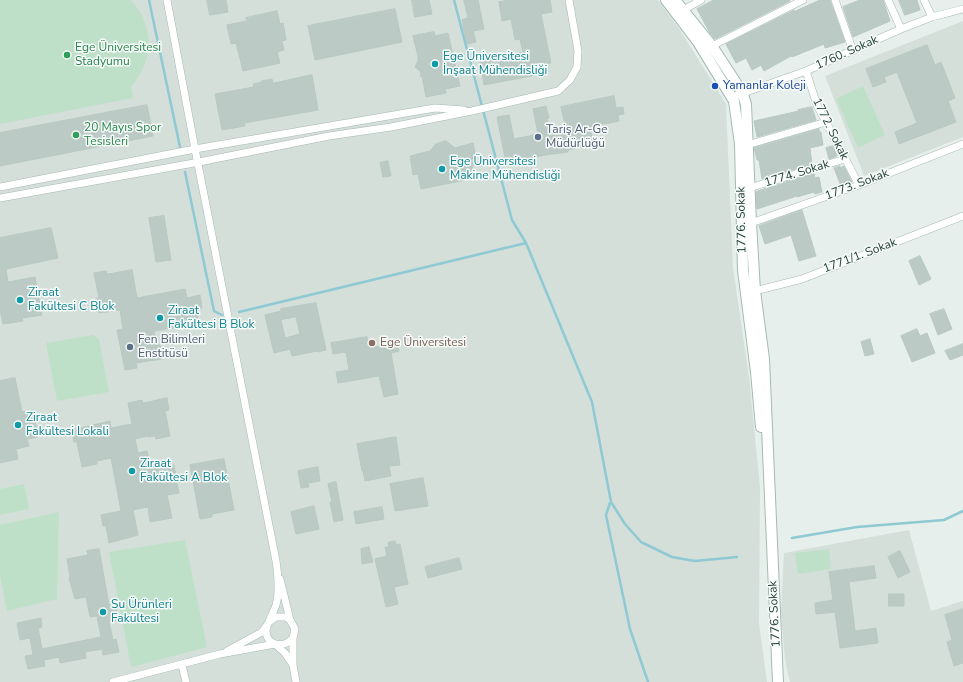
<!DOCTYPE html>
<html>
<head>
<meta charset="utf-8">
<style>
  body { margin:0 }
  canvas { display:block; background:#e6efeb }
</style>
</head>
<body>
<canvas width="963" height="682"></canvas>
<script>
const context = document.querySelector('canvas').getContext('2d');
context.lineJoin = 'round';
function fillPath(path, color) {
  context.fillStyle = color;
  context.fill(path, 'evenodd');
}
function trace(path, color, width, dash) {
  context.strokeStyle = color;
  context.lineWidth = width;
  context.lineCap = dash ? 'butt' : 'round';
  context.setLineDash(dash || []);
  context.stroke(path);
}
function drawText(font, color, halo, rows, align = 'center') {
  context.font = font + ' "Nunito Sans",sans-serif';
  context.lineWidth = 3;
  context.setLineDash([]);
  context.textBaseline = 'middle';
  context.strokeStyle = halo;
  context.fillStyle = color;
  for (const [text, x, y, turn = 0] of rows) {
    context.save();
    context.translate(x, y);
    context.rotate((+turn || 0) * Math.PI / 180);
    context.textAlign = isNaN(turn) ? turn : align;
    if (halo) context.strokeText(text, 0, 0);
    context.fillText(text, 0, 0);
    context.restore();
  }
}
fillPath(new Path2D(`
  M0 0H658L680 30 726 104 733 268 749 377 760 487 759 623 767 682H0Z
  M963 21V137L864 176 825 76Z
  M909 530 931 611 963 601V682H790L785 660 781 613 784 553Z`), '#d4dfda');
fillPath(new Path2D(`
  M0 0H131C155 27 154 60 131 87L133 98 0 124Z
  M863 86 885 135 858 148 836 99Z
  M93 335 99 339 109 392 57 401 46 343Z
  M24 484 29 509 0 515V489Z
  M59 512 57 599 7 611 0 575V525Z
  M185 540 207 647 131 667 109 552Z
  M829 549 831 569 798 574 795 553Z`), '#bfe0c8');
trace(new Path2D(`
  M149 0 180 147
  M454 0 512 220 526 243 592 402 611 502 625 524 641 542 672 557 695 561 737 557
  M185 172 214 311 222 315
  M239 312 526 243
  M610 503 606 515 630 629 648 682
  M792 538 857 527 944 520 963 511`), '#8ec9d4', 2.5);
const building = new Path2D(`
  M207 0H226L228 12 210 15Z
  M412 0H429L432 14 415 17Z
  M464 0H478L484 29 473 31 476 42 467 44 462 20 468 18Z
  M511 0H550L552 12 541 14 551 63 546 64 541 69 542 74 484 85 479 57 494 54 495 58 523 52 520 39 515 40 511 19 502 21 499 2Z
  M714 0H789L790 1 715 39 710 33 697 9Z
  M820 0H830L845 42 825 48 824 44 792 57 791 56 764 71 761 65 752 70 746 58 736 63 726 44 794 10 795 11Z
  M860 0H883L890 21 853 37 843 7Z
  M899 0H917L920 10 905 15Z
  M395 9 402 42 315 60 308 26Z
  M277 11 280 24 283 23 286 40 282 41 284 50 277 52 280 63 243 71 236 43 231 44 227 25 247 21 246 18Z
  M434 32 435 36 448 33 460 86 445 89 446 93 426 97 422 76 421 77 420 71 415 67 418 61V56L413 36Z
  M927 45 935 65 941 62 955 98 948 101 956 122 899 144 895 132 917 123 897 72 884 77 886 82 873 87 866 69Z
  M312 75 318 110 244 123 245 126 222 130 215 94 254 87 253 84 262 82 261 81 272 79 273 83Z
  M614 96 616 108 623 107 624 114 618 115 619 121 590 127 593 144 568 150V152L545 155 506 163 497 117 509 115 514 139 538 134 533 109 546 106 549 118 547 119 550 136 567 133 561 107Z
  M147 105 153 136 0 166V133Z
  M812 107 816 120 757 137 754 121 799 111 798 110Z
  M819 129V132H821L823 145 810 148 812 164 762 179 759 160H757L754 148Z
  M446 141 455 148 473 143 477 163 472 165 475 178 421 189 418 174 413 175 410 156 430 151 436 144Z
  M833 146 837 156 829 159 826 148Z
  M388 161 391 176 383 177 380 163Z
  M840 166V168L844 166 852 182 841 186 834 168Z
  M814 173 815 178 819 177 822 192 815 194 814 192 797 197V196L757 209 756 192Z
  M802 210 816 256 799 261 791 235 765 244 759 226Z
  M164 216 171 260 156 262 149 218Z
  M51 228 58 258 6 269 8 282 35 277 42 315 22 318 23 321 3 324 0 309V238Z
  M920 256 931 279 919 285 909 261Z
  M132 270 137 298 185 289 187 298 200 295 202 308 196 309 199 324 154 331 157 345H160L162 359 136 363 137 368 125 370 117 330 123 329 120 310 99 313 97 298H99L94 273 106 271 107 274Z
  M316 303 326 350 318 352 317 351 292 356 290 349 274 353 265 315 281 311V309ZM296 317 300 334 285 338 281 320Z
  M944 309 952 329 938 335 930 314Z
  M917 329 920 336 927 333 935 353 912 362 901 336Z
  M367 337 369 348 397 343 399 351 391 353 398 394 384 397 379 376 338 383 336 372 349 370 346 352 333 354 331 343Z
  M870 339 874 354 865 356 861 342Z
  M963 344V355L950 360 945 351Z
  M15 378 22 412 33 410 38 437 27 439 29 446 16 449 18 459 0 463V381Z
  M167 398 169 410 165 411 170 436 156 439 155 436 148 437V436L135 439 138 453 147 451 151 470 174 465 179 493 167 495 172 518 150 522 148 507 133 510 138 535 109 543 106 526H103L101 515 121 511 111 458 97 461V464L82 467 77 442H74L72 430 110 421 111 428 132 424 128 403 142 400 143 403Z
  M396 437 400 465 389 466 391 476 365 481 363 471H362L357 444Z
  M224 459 234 510 212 514V517L200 519 190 465Z
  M318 467 320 481 308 483 309 487 301 488 298 471Z
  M423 478 428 506 395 511 390 484Z
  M336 482 343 520 334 522 330 502H332L328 484Z
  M314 506 319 529 296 534 291 512Z
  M382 507 384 519 356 524 354 512Z
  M395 541 396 545 400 544 408 584 394 587 398 604 386 607 375 559 387 556 385 547H389L388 543Z
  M369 547 373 562 362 564 361 549Z
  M99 549 109 605 115 604 118 620 109 622 113 640 116 639 119 652 103 655 102 649 85 652 86 658 60 663 59 657 44 660 45 666 28 669 25 656 33 655 30 638 20 640 17 623 41 618 42 627 38 628 42 649 101 637 97 616 90 617 86 597 75 599 69 578 70 577 67 559 88 555 87 551Z
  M900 551 910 572 898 578 888 557Z
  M459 558 462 569 428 578 425 567Z
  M874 566 876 578 849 582 855 631 876 628 878 643 840 648 835 612 816 614 815 603 833 600 829 572Z
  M889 594H904V606H889Z
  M963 609V663L954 666 947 642 952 640 945 615Z`);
fillPath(building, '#bbcac4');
trace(building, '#b8c9c2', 1);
const street = new Path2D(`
  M167 0 195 149 276 561C278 575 280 591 276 605 274 611 266 626 266 631 267 647 285 648 293 638
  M835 0 853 51
  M888 0 901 29
  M924 0 932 17
  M680 12 701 0
  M712 46 803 0
  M806 71 817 105 859 185
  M732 97 806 71 901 29 932 17 963 9
  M747 145 826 122
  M0 187 195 149 435 108 464 110
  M749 188 845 159
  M0 198 194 163 329 136 391 127 472 111 558 91 570 80 577 67 578 51 569 0
  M751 223 859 185 963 144
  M755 291 802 279 963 216
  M280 579 290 620
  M227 651 262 632 270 621 276 617H286L290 620 295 629 293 638V665L296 682
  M182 665 186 682
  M113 682 220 654 275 644 285 653 293 665`);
const secondary = new Path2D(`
  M666 0 698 42 734 101 740 144 743 270 756 372 761 427
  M675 0 712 46 742 92 746 104 751 223 755 291 764 359 778 682`);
trace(street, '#a8b8b2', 8);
trace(secondary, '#a4bbb3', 12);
trace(street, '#fff', 7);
trace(secondary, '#fff', 10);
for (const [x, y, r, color] of [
  [67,55,4,"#2e9e5b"],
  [435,64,4,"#0f9aa8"],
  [715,86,4,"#1a4fb4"],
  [76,135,4,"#2e9e5b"],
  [538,137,4,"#5c6f8a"],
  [442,169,4,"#0f9aa8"],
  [20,300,4,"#0f9aa8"],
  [160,318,4,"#0f9aa8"],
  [372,343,4,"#8d6e63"],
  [130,347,4,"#5c6f8a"],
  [18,425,4,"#0f9aa8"],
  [132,471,4,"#0f9aa8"],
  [103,612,4,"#0f9aa8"]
]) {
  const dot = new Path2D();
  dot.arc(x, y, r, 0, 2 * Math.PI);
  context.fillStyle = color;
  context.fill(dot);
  trace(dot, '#f7fbf9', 1.5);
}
drawText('12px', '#27864d', '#f7fbf9', [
  ["Ege Üniversitesi",75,48],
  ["Stadyumu",75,62],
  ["20 Mayıs Spor",84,128],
  ["Tesisleri",84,142]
], 'left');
drawText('12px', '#24423a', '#f7fbf9', [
  ["1760. Sokak",847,53,-24],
  ["1772. Sokak",830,129,64],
  ["1774. Sokak",797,174,-17],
  ["1773. Sokak",857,185,-21],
  ["1776. Sokak",742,220,-91],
  ["1771/1. Sokak",860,256,-21],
  ["1776. Sokak",775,614,-93]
]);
drawText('12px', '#0d838f', '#f7fbf9', [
  ["Ege Üniversitesi",443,57],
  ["İnşaat Mühendisliği",443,71],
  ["Ege Üniversitesi",450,162],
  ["Makine Mühendisliği",450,176],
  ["Ziraat",28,293],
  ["Fakültesi C Blok",28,307],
  ["Ziraat",168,311],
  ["Fakültesi B Blok",168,325],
  ["Ziraat",26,418],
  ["Fakültesi Lokali",26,432],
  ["Ziraat",140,464],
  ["Fakültesi A Blok",140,478],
  ["Su Ürünleri",111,605],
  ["Fakültesi",111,619]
], 'left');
drawText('12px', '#164399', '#f7fbf9', [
  ["Yamanlar Koleji",723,86]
], 'left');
drawText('12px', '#4e5e75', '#f7fbf9', [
  ["Tariş Ar-Ge",546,130],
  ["Müdürlüğü",546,144],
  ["Fen Bilimleri",138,340],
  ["Enstitüsü",138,354]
], 'left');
drawText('12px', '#785e54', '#f7fbf9', [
  ["Ege Üniversitesi",380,343]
], 'left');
</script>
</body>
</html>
